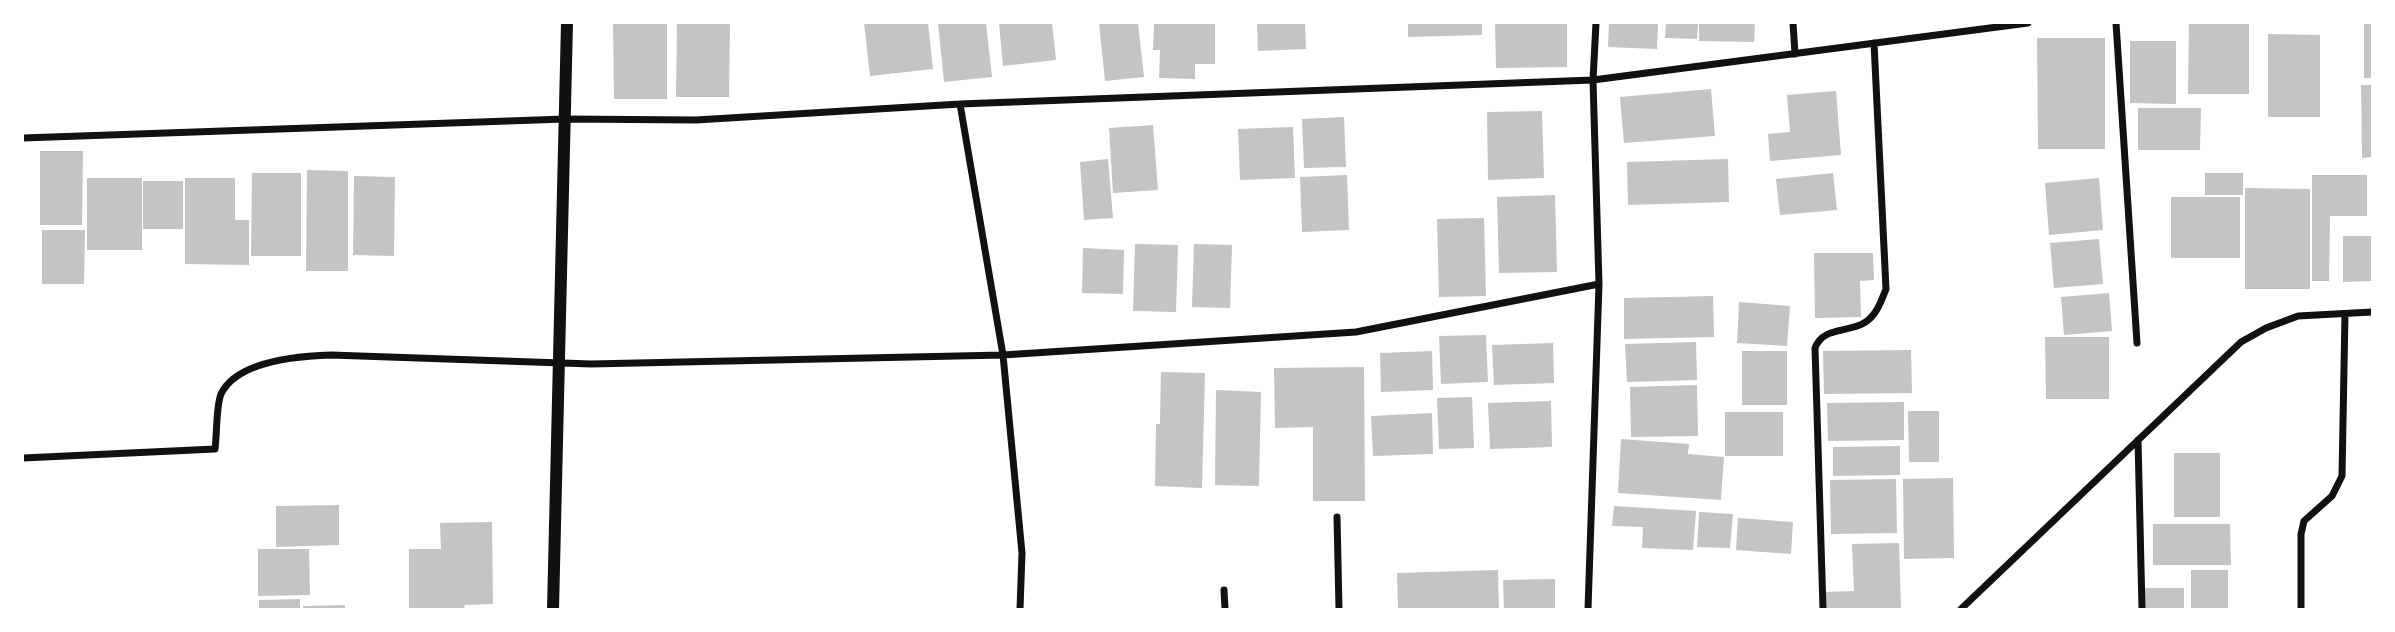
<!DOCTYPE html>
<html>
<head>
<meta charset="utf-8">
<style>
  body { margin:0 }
  #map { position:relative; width:2395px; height:632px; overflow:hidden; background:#fff; font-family:Ubuntu,sans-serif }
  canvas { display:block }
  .frame { position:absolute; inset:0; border:24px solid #fff; pointer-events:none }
</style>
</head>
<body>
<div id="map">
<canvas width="2395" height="632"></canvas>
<div class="frame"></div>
</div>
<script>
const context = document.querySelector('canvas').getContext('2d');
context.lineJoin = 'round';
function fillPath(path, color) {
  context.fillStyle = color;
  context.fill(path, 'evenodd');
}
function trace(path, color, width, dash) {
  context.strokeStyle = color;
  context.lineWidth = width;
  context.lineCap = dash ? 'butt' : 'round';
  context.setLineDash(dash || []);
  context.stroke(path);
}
fillPath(new Path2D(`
  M613 23H667V99H614Z
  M677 23H730L729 97H676Z
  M864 23H928L933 69 870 76Z
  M938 23H986L992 77 944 82Z
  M999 23H1052L1056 60 1003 66Z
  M1099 23H1138L1144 77 1105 81Z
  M1154 23H1215V64H1195V79L1159 78 1160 50H1153Z
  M1257 23H1305L1306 49 1258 51Z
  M1408 23H1482V35L1408 37Z
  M1495 23H1567V67L1496 68Z
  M1609 23H1658L1657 49 1608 47Z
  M1666 23H1698L1697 39 1665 38Z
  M1699 23H1755L1754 42 1699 41Z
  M2189 23H2249V94H2188Z
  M2364 23H2372V78H2364Z
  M2268 34 2320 35V117H2268Z
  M2037 38H2105V149H2038Z
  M2130 41H2176V104L2130 103Z
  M2361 85H2372V157L2362 158Z
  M1711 89 1715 136 1624 143 1620 97Z
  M1836 91 1841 155 1770 161 1768 134 1790 132 1787 95Z
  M2138 108H2201L2200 150H2138Z
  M1542 111 1544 178 1488 180 1487 112Z
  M1344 117 1346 167 1304 168 1302 119Z
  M1153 125 1158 190 1113 193 1109 128Z
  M1293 127 1295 178 1240 180 1238 129Z
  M40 151H83L82 225H40Z
  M1108 159 1113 218 1084 220 1080 162Z
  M1728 159 1729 202 1628 205 1627 162Z
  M307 170 348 171V271H306Z
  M252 173H301V256H251Z
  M1833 173 1837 210 1780 215 1776 179Z
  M2205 173H2243V195H2205Z
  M1347 175 1349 230 1302 232 1300 177Z
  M2312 175H2367V216H2330L2329 281H2312Z
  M354 176 395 177 394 256 353 255Z
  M87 178H142V250H87Z
  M185 178H235V220H249V265L185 264Z
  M2099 178 2103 230 2049 235 2045 183Z
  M143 181H183V229H143Z
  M2245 188 2310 189V289H2245Z
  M1555 195 1557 272 1499 273 1497 197Z
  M2171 197H2240V258H2171Z
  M1484 218 1486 296 1439 297 1437 219Z
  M42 230H85L84 284H42Z
  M2343 236H2372V281L2343 282Z
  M2099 239 2103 284 2054 288 2050 243Z
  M1135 244 1178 245 1176 312 1133 311Z
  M1194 244 1232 245 1230 308 1192 307Z
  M1083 248 1124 250 1123 294 1082 293Z
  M1814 253H1873L1874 280 1860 281 1861 317 1815 318Z
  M2109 293 2112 331 2064 335 2061 297Z
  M1713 296 1714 337 1624 339V298Z
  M1739 302 1790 306 1787 346 1737 343Z
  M1486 335 1488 382 1441 384 1439 336Z
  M2045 337H2109V399H2046Z
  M1696 342 1697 380 1627 382 1625 344Z
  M1553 343 1554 383 1494 385 1492 345Z
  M1911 350 1912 393 1824 394 1823 351Z
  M1432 351 1433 390 1381 392 1380 353Z
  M1742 351H1787V405H1742Z
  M1364 367 1365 501H1313V427L1275 428 1274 368Z
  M1161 372 1205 373 1202 488 1155 486 1156 424H1160Z
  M1697 385 1698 436 1631 437 1630 387Z
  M1216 390 1261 392 1259 486 1215 485Z
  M1472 397 1474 448 1439 449 1437 398Z
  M1551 401 1552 447 1490 449 1488 403Z
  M1904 402V440L1828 441 1827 403Z
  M1908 411H1939V462H1909Z
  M1725 412H1783V456H1725Z
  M1432 413 1433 454 1373 456 1371 416Z
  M1621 439 1689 444 1688 454 1724 457 1721 500 1618 493Z
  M1900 446V475L1833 476V447Z
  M2174 453H2220V517H2174Z
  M1953 478 1954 558 1904 559 1903 479Z
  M1896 479 1897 533 1831 534 1830 480Z
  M339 505V545L276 547V506Z
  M1614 506 1696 511 1693 550 1642 548 1643 527 1612 526Z
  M1699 512 1733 514 1730 548 1697 547Z
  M1738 518 1793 522 1791 554 1736 550Z
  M492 522 493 604 464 605 465 609H409V549H441L440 523Z
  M2153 524H2230L2231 565H2153Z
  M1899 543 1901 609H1826L1825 592 1854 591 1852 544Z
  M258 549H309L310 595 258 596Z
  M1498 570 1499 609H1398L1397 573Z
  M2191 570H2228V609H2191Z
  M1555 579V609H1504L1503 580Z
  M2145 588H2184V609H2145Z
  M300 599V609H259V600Z
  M345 605V609H303V606Z`), '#c4c4c4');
trace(new Path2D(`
  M1793 23 1795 54
  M2116 23 2137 343
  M960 104 1003 355 1022 553 1020 609
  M23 138 565 119 696 120 960 104 1593 80 2028 23
  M2138 440 2142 609
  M23 458 215 449C217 435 216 406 221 394 237 361 299 356 331 355L591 364 1003 355 1356 332 1599 284
  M1337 517 1339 609
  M1224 590 1225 609
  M1588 609 1599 284 1593 80 1596 23
  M1823 609 1815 348C1823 327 1846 333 1864 323 1876 316 1881 302 1886 289L1874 43
  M1961 609 2241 342 2266 328 2298 316 2372 312
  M2301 609V534L2304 521 2332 496 2342 476 2345 314`), '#111', 7);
trace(new Path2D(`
  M553 609 567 23`), '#111', 12);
</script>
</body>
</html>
